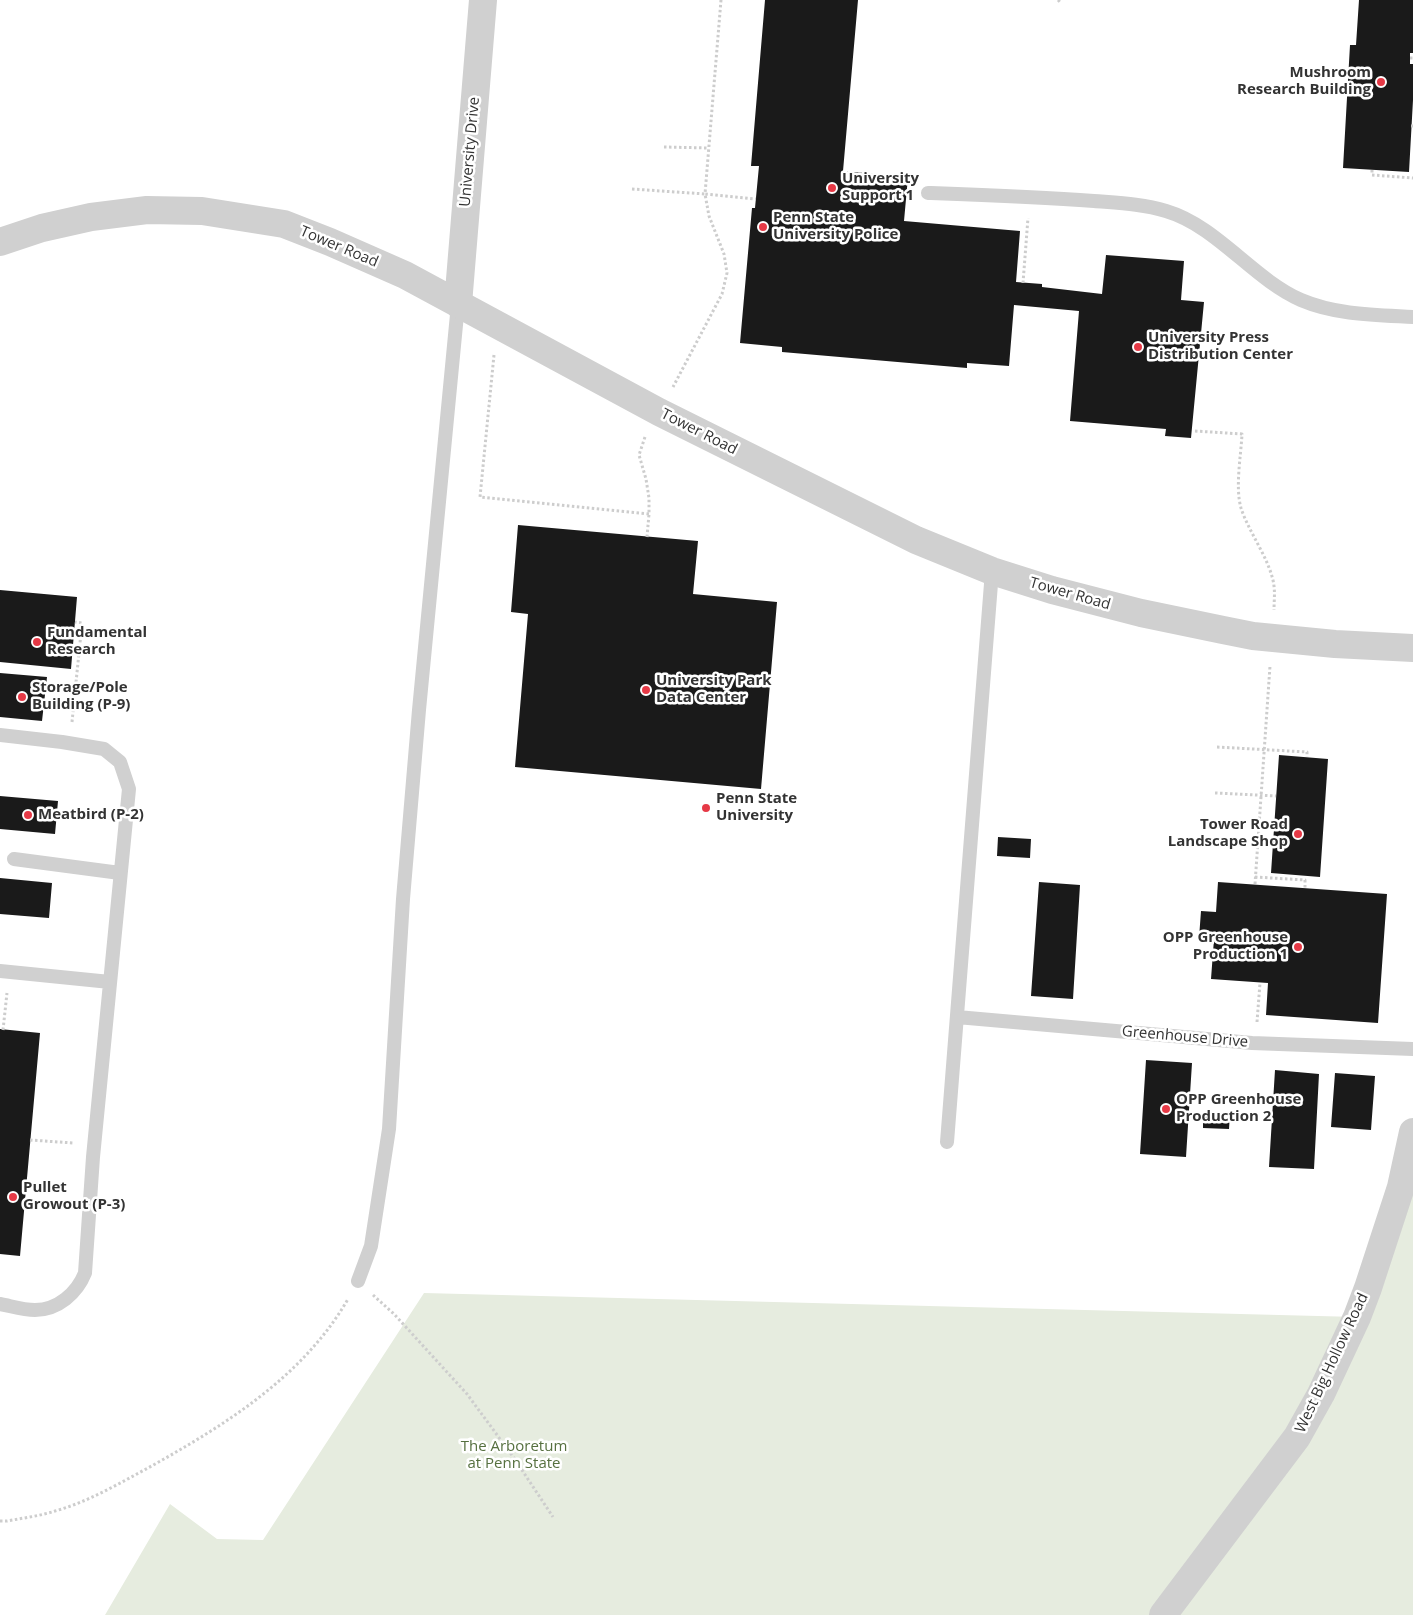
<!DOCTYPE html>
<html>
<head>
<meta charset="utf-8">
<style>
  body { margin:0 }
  canvas { display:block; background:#fff }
</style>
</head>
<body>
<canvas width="1413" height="1615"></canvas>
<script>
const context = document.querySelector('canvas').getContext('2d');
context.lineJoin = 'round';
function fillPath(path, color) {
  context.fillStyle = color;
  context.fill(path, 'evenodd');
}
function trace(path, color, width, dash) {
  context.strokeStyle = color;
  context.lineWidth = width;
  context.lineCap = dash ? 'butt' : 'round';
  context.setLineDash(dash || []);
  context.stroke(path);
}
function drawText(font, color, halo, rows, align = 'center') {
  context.font = font + ' "Open Sans",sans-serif';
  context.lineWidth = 5;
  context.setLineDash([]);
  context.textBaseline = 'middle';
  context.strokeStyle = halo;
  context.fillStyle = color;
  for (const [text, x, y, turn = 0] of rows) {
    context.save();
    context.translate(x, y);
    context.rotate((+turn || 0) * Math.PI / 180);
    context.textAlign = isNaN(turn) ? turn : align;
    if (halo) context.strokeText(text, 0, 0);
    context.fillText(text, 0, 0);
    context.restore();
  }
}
fillPath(new Path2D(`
  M1413 1132V1615H105L170 1504 217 1539 263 1540 424 1293 1357 1317Z`), '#e6ecdf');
fillPath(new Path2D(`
  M765 0H858L843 171 908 177 904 221 1020 231 1016 282 1042 284V287L1102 294 1106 255 1184 261 1181 300 1204 302 1191 438 1165 436 1166 429 1070 421 1079 311 1014 305 1009 366 967 363V368L782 352V347L740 343 752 208H755L759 166H751Z
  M1359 0H1413V53H1410V64H1413V100L1409 172 1343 168 1350 45H1356Z
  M518 525 698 541 693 594 777 602 761 789 515 767 528 614 511 612Z
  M0 590 77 597 71 669 0 662Z
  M0 673 47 677 42 721 0 717Z
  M1279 755 1328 759 1320 877 1271 873Z
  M0 796 58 801 55 834 0 829Z
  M998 837 1031 839 1030 858 997 856Z
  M0 878 52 883 49 918 0 914Z
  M1039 882 1080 885 1073 999 1031 996Z
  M1218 882 1387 894 1378 1023 1266 1015 1268 983 1211 979 1214 939 1199 938 1201 911 1216 912Z
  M0 1029 40 1033 20 1256 0 1254Z
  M1146 1060 1192 1063 1186 1157 1140 1154Z
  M1275 1070 1319 1074 1314 1169 1269 1167Z
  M1335 1073 1375 1076 1371 1130 1331 1127Z
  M1203 1111 1230 1113 1229 1129 1203 1128Z`), '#1a1a1a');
trace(new Path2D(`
  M721 0 705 194 756 199
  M1058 0 1060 2
  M1410 58H1413
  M1411 126H1413
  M664 147 709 148
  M1372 170V175L1413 178
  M632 189 705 194 709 216 724 254 727 273 722 294 673 387
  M1023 283 1028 218
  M494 355 480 497 649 514
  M1195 431 1242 434C1241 456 1235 487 1241 508 1249 533 1271 561 1274 586 1275 594 1274 602 1274 610
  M645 437 639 455 646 479 649 498V514L647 537
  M72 722 82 623 75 622
  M1217 747 1307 752V757
  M1215 793 1276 796
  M1255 877 1305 880V888
  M1255 884 1270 666
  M1257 1022 1260 983
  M3 1030 7 993
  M30 1140 73 1143
  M373 1295 394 1314 467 1394 514 1458 553 1517
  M0 1521H7C23 1518 40 1516 55 1511 88 1502 118 1484 148 1468 225 1425 303 1377 348 1299`), '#cdcdcd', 3, [2.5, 2.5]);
trace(new Path2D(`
  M928 193C983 195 1039 197 1094 201 1118 203 1143 204 1166 211 1217 226 1253 279 1301 300 1336 315 1376 315 1413 317
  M0 735 62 742 104 749 120 762 129 789 93 1157 85 1273C77 1293 58 1310 35 1310 23 1310 11 1306 0 1304
  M14 859 120 873
  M0 971 110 982
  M957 1017 1252 1043 1413 1049
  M947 1142 992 571
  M358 1281 371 1246 389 1129 403 899 419 710 458 304`), '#d0d0d0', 14);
trace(new Path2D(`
  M0 242 42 228 91 217 147 210 202 211 284 224 330 242 405 275 659 412 916 540 992 571 1052 590 1141 613 1223 630 1253 636 1335 644 1413 648
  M458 304 483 0
  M1163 1615 1297 1437 1321 1394 1357 1317 1368 1288 1401 1187 1413 1132`), '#d0d0d0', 28);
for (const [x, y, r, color] of [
  [1381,82,5,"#e63946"],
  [832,188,5,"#e63946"],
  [763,227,5,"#e63946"],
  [1138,347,5,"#e63946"],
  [37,642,5,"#e63946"],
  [646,690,5,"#e63946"],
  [22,697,5,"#e63946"],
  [706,808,5,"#e63946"],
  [28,815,5,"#e63946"],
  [1298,834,5,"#e63946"],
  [1298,947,5,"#e63946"],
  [1166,1109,5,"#e63946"],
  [13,1197,5,"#e63946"]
]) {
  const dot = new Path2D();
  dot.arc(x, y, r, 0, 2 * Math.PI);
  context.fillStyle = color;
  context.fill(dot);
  trace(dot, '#fff', 2);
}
drawText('bold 15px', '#333', '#fff', [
  ["Mushroom",1371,73,"right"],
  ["Research Building",1371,90,"right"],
  ["University",842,179],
  ["Support 1",842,196],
  ["Penn State",773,218],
  ["University Police",773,235],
  ["University Press",1148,338],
  ["Distribution Center",1148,355],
  ["Fundamental",47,633],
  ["Research",47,650],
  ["University Park",656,681],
  ["Data Center",656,698],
  ["Storage/Pole",32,688],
  ["Building (P-9)",32,705],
  ["Penn State",716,799],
  ["University",716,816],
  ["Meatbird (P-2)",38,815],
  ["Tower Road",1288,825,"right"],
  ["Landscape Shop",1288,842,"right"],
  ["OPP Greenhouse",1288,938,"right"],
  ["Production 1",1288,955,"right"],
  ["OPP Greenhouse",1176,1100],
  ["Production 2",1176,1117],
  ["Pullet",23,1188],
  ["Growout (P-3)",23,1205]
], 'left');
drawText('15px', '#333', '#fff', [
  ["University Drive",470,152,-85],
  ["Tower Road",339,247,23],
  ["Tower Road",699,432,27],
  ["Tower Road",1070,594,16],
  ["Greenhouse Drive",1185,1037,5],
  ["West Big Hollow Road",1332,1363,-65]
]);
drawText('15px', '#56703f', '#fff', [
  ["The Arboretum",514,1447],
  ["at Penn State",514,1464]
]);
</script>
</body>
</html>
